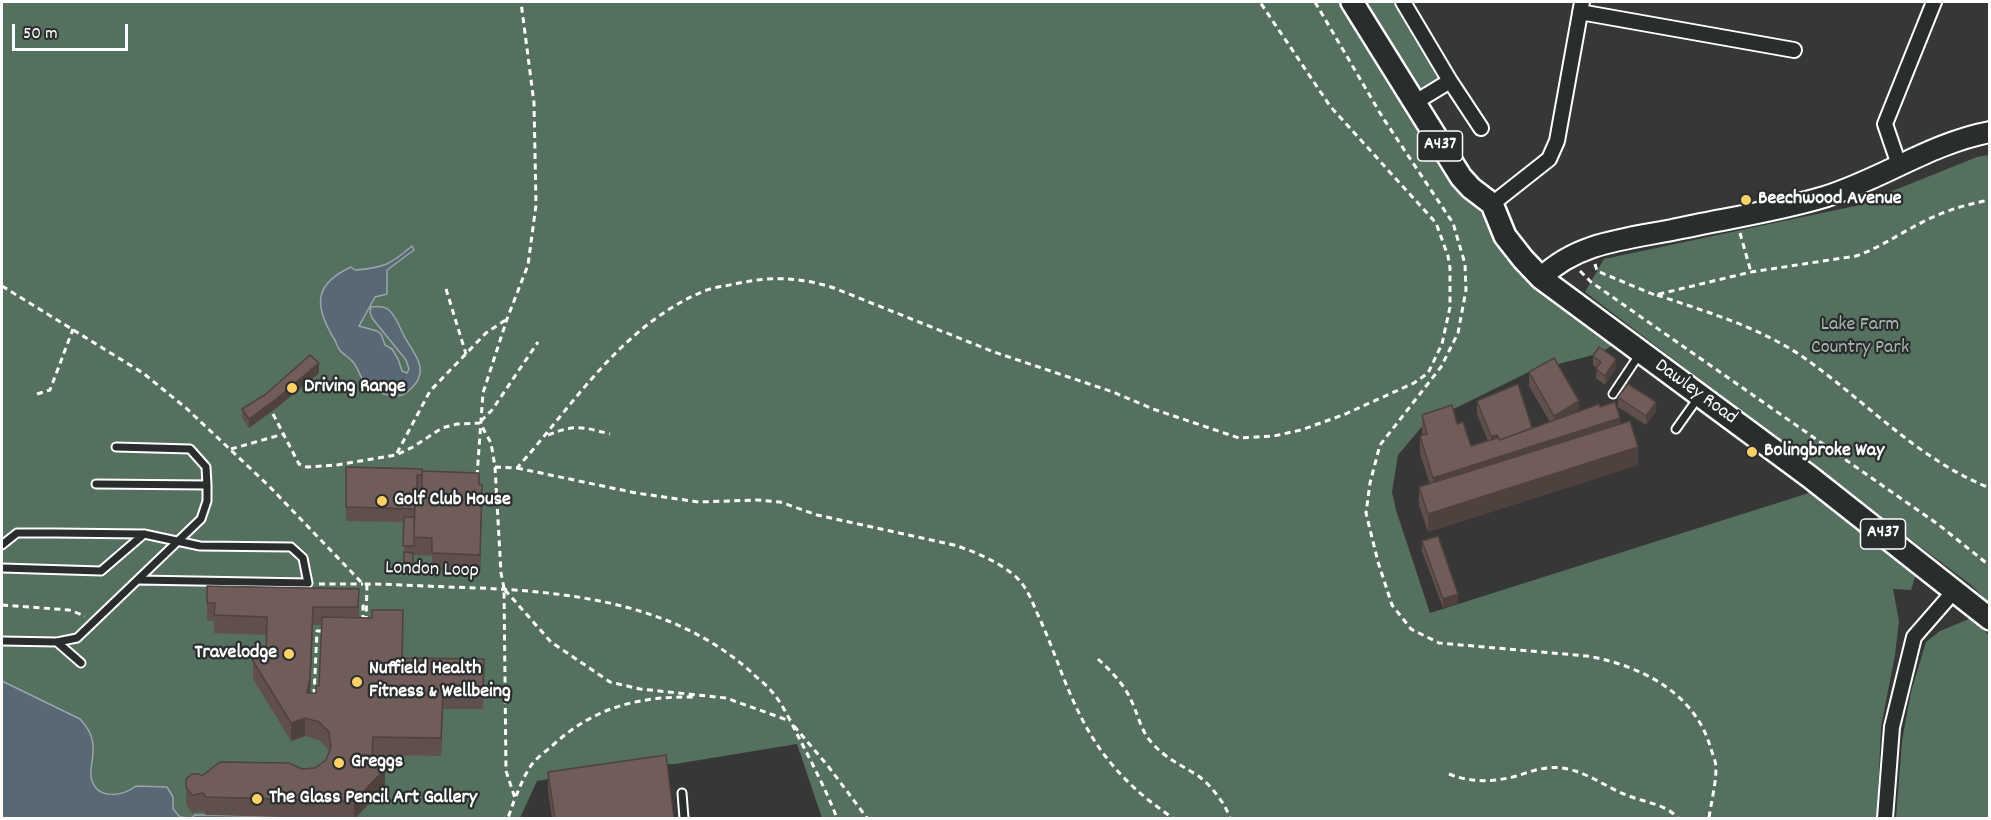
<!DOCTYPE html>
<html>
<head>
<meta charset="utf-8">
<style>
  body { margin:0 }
  #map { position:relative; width:1991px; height:820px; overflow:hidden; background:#383737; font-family:Dekko,sans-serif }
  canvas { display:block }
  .frame { position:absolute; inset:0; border:3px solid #fff; pointer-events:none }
  .scale { position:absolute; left:12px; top:24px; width:116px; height:27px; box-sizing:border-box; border:3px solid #fff; border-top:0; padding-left:8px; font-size:18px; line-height:21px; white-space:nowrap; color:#fff; -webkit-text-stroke:4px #2a2d2e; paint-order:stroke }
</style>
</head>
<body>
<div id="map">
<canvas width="1991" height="820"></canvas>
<div class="frame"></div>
<div class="scale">50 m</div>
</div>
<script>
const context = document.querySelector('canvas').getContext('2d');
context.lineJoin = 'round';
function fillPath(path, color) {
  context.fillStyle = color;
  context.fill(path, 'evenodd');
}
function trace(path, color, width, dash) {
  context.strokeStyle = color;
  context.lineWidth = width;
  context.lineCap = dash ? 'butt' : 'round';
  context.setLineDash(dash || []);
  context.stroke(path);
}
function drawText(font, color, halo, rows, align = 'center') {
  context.font = font + ' Dekko,sans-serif';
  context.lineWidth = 4.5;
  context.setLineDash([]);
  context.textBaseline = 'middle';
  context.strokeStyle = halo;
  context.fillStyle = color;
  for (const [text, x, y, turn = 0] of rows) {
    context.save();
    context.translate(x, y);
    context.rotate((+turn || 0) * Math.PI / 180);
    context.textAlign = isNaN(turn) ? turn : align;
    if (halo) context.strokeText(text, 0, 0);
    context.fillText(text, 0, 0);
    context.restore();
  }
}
fillPath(new Path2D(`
  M2 2H1338L1439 166 1523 259 1621 339 1601 353 1531 371 1425 423 1398 455 1392 492 1396 510 1430 613 1812 492 1917 571 1911 590 1893 589 1899 621 1895 655 1881 727 1877 818H822L797 744 675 764 629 765 537 781 520 818H2Z
  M1353 2H1403L1450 81 1414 103Z
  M1989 155H1990L1989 603 1971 585 1585 292 1604 259 1855 206 1977 157Z
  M1969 619 1989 635V818H1896L1902 741 1911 692 1926 642 1940 631Z`), '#55705f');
const water = new Path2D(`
  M412 246 414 250 387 270V294L375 297 359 326 377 331 381 334 385 345 392 349 398 359 402 371 407 373 409 369 406 360 372 318 370 312 371 307C378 306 384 306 389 310 396 316 399 326 403 334 411 350 428 365 416 383 412 388 407 393 402 395 391 398 375 392 367 385 360 379 359 369 353 362 349 357 342 354 339 349 337 346 336 341 333 337 314 305 314 284 351 267L355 270C384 268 391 264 412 246Z
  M2 681 80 719C93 733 95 743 92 762 91 767 90 775 92 781 99 800 123 796 136 786L167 787 173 797V809L180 817 191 818 195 815H206L328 818H2Z`);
fillPath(water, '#596875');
trace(water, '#9ba4ac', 1.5);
const lane = new Path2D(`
  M1613 394 1639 355
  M1676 429 1698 398
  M116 447 190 449 206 467 207 485
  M2 545 17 533H55L144 534 200 546 291 547 303 558 308 583 139 580
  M2 568 101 571 144 534
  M2 641 57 642 77 638 201 519 207 501V485L96 484
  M57 642 81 663
  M682 793 684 818`);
const street = new Path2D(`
  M1403 2 1450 81 1481 128
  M1580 12 1794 50
  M1414 103 1450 81
  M1899 165 1885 124 1934 2
  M1492 204 1549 159 1557 141 1582 2
  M1885 818 1892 727 1914 637 1955 590`);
const secondary = new Path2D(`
  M1541 278C1576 243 1625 239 1672 230 1722 219 1774 212 1824 197 1880 180 1931 143 1990 132`);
const primary = new Path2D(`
  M1352 2 1461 177 1471 188 1492 204 1505 236 1523 259 1541 278 1810 477 1990 619`);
trace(lane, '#fff', 11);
trace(street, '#fff', 18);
trace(secondary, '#fff', 24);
trace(primary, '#fff', 26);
trace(new Path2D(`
  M1315 2 1383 118 1453 223 1465 264 1466 290 1458 333 1441 367 1380 445 1370 483 1366 513 1378 562 1392 605 1411 629 1439 643 1587 656C1639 665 1694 692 1710 746 1712 753 1716 761 1716 768 1716 784 1711 803 1709 818
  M1740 233 1751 272
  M1595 264 1597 271 1655 295 1751 272 1856 256C1882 247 1903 231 1927 220 1947 210 1968 204 1990 200
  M1580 271 1591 282 1939 525 1990 566
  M2 286 143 373 186 408 269 486 363 584C392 584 421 586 449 587 554 590 668 598 750 671 757 678 767 685 773 693 783 705 791 722 798 736 812 763 826 790 837 818
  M446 289 466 354
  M1657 295C1707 312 1759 327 1803 357 1866 401 1918 460 1990 488
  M37 394 50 390 73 329
  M273 414 299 464 307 467 337 465 396 455 413 447 442 428 457 424 480 423 491 443 495 467 501 573 504 588 506 771 515 798 508 818
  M481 421 492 410 538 342
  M548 435C576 424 582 427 610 434
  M231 449 284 434
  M397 453 430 391 486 333 507 319
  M495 467 517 468C575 403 621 326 704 291 714 287 725 286 735 284 769 276 801 277 834 288L994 352 1113 392 1153 409 1239 438 1274 436 1301 430 1343 415 1414 383 1428 373 1442 344 1450 307V268L1448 256 1436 223 1330 106 1260 2
  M517 468 636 493 699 502 757 500 780 502 817 515 954 545C976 552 997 561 1015 576 1027 587 1032 601 1038 615 1054 649 1064 684 1081 717 1103 761 1133 791 1173 818
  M477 476 483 393 507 319 528 265 536 205 534 103 521 2
  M319 584H363
  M505 590 551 642 610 682 640 689 726 698 790 721
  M2 605 69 610 85 616
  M363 621V606H367
  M366 622 367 584
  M1098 659C1110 670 1123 683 1130 698 1138 713 1140 730 1152 743 1165 758 1181 765 1197 775 1210 784 1225 803 1230 818
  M314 695 317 631H324
  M794 726 828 766 867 818
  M1449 774C1471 783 1494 782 1517 776 1531 771 1546 766 1562 768 1586 771 1607 788 1629 796 1647 803 1665 804 1678 818
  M516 796C520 787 524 776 530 767 535 759 545 752 553 745 596 706 640 696 697 697`), '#fff', 3, [6, 4.5]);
trace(lane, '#2a2d2e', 7);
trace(street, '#2a2d2e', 14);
trace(secondary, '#2a2d2e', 20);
trace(primary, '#2a2d2e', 21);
fillPath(new Path2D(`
  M1593 356 1616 368 1605 385 1596 378 1597 368 1593 365Z
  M1529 372 1579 411 1600 407 1620 424 1638 465 1428 532 1419 505V487L1430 484 1420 454V436L1422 435V415L1457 424 1471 446 1488 441 1477 414V401L1532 428 1550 422 1529 386Z
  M319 373 275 409 249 428 242 418V409Z
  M1618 397 1656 411 1646 425 1618 407Z
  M346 467 422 471 479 484 482 502 480 573 432 571V556L413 555V569H404V522L346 521ZM417 489H422V496H417Z
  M1422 541 1458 603 1443 608 1422 551Z
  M359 589V618L403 658 484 677 483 709H443L441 756 373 755 385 787 355 819 206 815 203 811 192 813 186 805V779L202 776 315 768 326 760 329 753V750L319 740 305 736 291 741 253 679V661L266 656V635L214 633V621H207V603ZM313 625H322L319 686 316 693H310Z
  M548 772 674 819H552L548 790Z`), '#60504d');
fillPath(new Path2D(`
  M1616 359V368L1605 385V376Z
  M319 363V373L275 409 249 428V419Z
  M1579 401V415L1554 429V416Z
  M1656 402V411L1646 425V416Z
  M1620 418V436L1433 496V478Z
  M1497 435V449L1491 450V436Z
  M1638 447V465L1428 532V514Z
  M482 485V502L480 573V555Z
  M1458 594V603L1443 608V599Z
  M313 607V625L310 696 307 693Z
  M443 691V709L441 756V738Z
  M305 718V736L291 741V723Z
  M385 769V787L354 819V801Z`), '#4e413e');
const building = new Path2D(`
  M1599 347 1616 359 1605 376 1596 369 1601 362 1593 356Z
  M310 355 319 363 275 400 249 419 242 409 266 394Z
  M1554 358 1579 401 1554 416 1529 372Z
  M1518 384 1532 428 1500 440 1497 435 1491 436 1477 401Z
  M1628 384 1656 402 1646 416 1618 397Z
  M1615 402 1620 418 1433 478 1420 436 1427 434 1422 415 1452 405 1457 424 1463 422 1471 446 1497 438 1500 440 1599 404 1600 407Z
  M1630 421 1638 447 1428 514 1419 487Z
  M346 467 422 469V475H417V496H415V509L346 507Z
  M422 471 479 473V484L482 485 480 555 432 553V538L414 537 415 496H422Z
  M404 517H414V546H403Z
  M1438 536 1458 594 1443 599 1422 541Z
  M404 552 413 553V564H404Z
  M207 586 359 589 358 607H313L310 678 307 693H316V686H319L322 617 372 618V610H403L402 658 484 659 483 691H443L441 738 373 737 372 755 385 769 354 801 206 797 203 793 192 795 186 787V779L192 774H199L202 776 220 762 289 763 302 769 315 768 326 760 331 747 329 732 319 722 305 718 291 723 253 661V656H266L267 617 214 615 215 603H207Z
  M666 755 674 819H555L548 772Z`);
fillPath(building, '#705d59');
trace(building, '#4e413e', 1.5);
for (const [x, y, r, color] of [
  [1746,200,6,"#ffd166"],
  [292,388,6,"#ffd166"],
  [1752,452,6,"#ffd166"],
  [382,501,6,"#ffd166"],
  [289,654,6,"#ffd166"],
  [357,682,6,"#ffd166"],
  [339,763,6,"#ffd166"],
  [257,799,6,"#ffd166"]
]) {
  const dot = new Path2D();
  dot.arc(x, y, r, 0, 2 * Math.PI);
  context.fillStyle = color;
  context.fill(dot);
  trace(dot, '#2a2d2e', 2);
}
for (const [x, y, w] of [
  [1440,146,45],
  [1883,534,45]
]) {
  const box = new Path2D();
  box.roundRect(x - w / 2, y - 15, w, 30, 4.5);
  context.fillStyle = '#2a2d2e';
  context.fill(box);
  trace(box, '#fff', 1.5);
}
drawText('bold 18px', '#fff', null, [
  ["A437",1440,146],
  ["A437",1883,534]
]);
drawText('bold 20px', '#fff', '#2a2d2e', [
  ["Beechwood Avenue",1758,200],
  ["Driving Range",304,388],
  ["Bolingbroke Way",1764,452],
  ["Golf Club House",394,501],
  ["Travelodge",277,654,"right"],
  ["Nuffield Health",369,670],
  ["Fitness & Wellbeing",369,693],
  ["Greggs",351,763],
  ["The Glass Pencil Art Gallery",269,799]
], 'left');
drawText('20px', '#aab8af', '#2a2d2e', [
  ["Lake Farm",1860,326],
  ["Country Park",1860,349]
]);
drawText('20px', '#fff', '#2a2d2e', [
  ["Dawley Road",1695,393,36],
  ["London Loop",432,571,2]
]);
</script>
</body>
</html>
